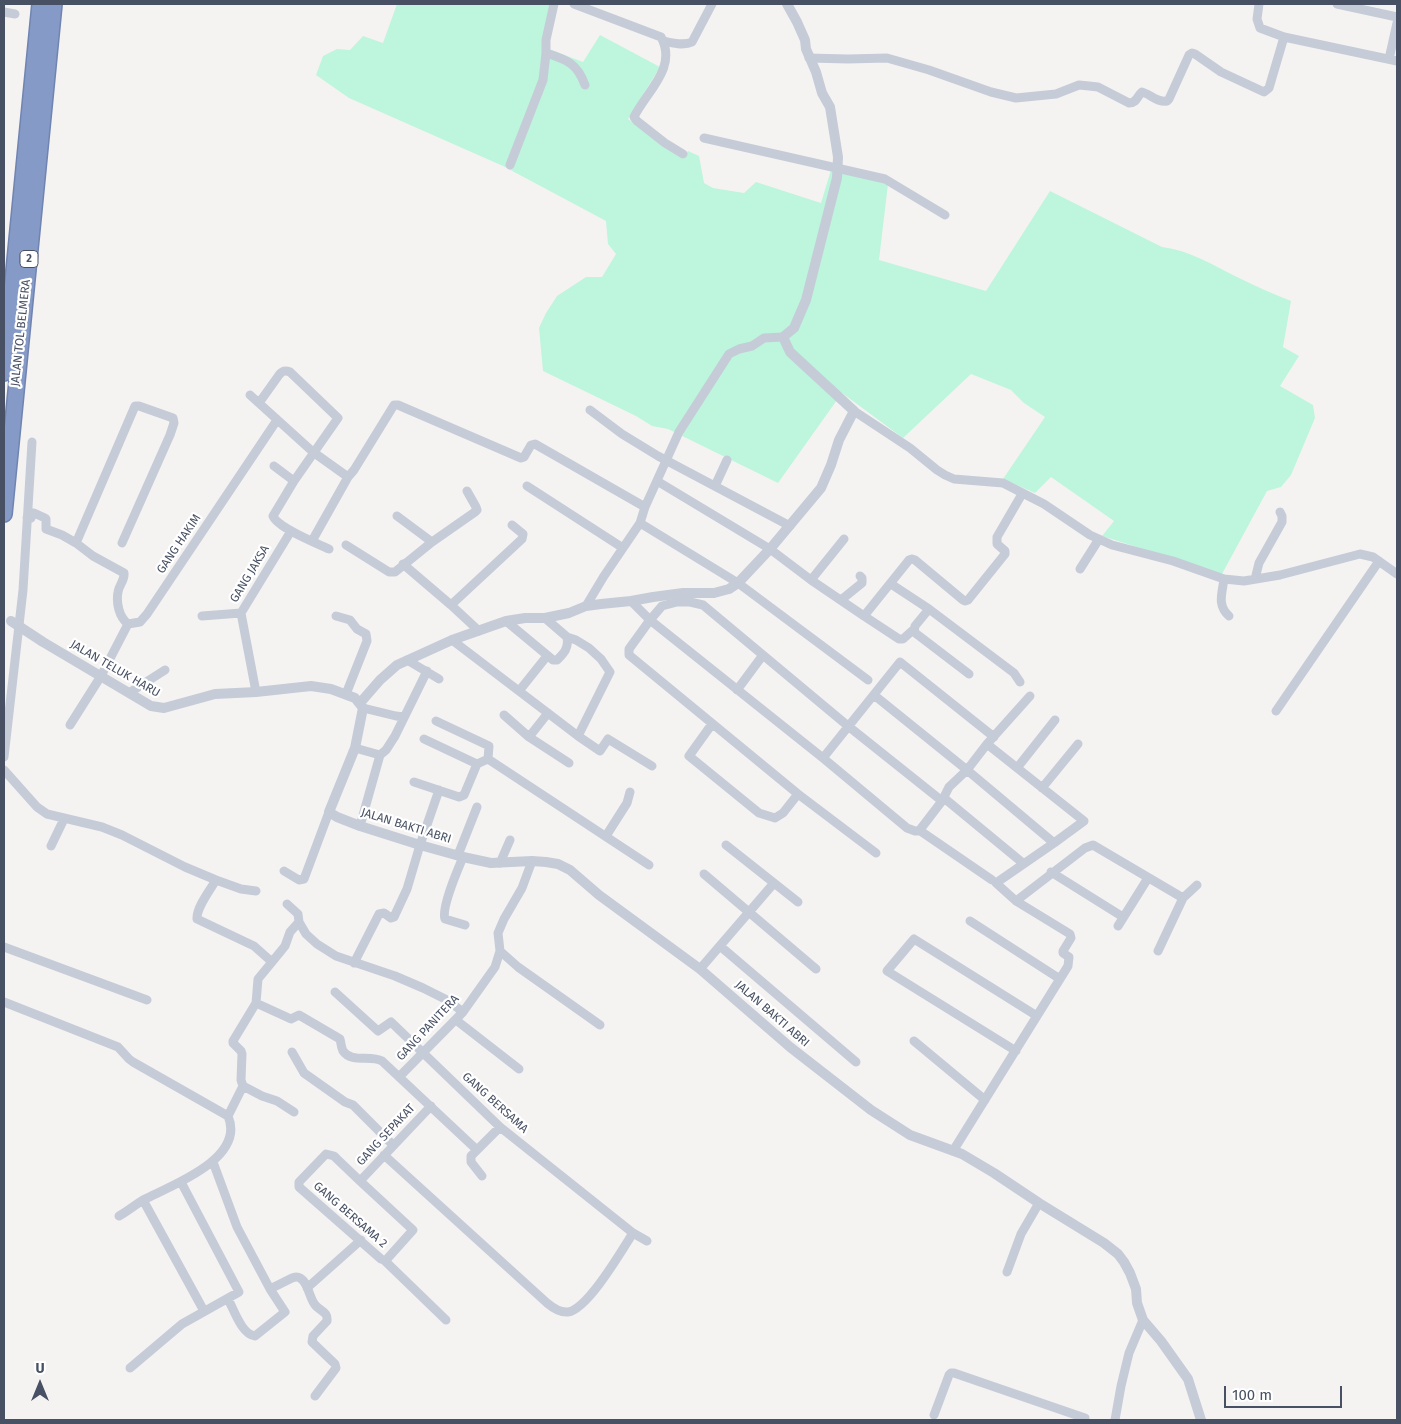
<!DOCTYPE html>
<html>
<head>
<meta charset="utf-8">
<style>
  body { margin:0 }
  #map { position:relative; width:1401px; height:1424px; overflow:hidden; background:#f5f3f2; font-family:"Fira Sans",sans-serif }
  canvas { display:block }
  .frame { position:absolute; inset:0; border:5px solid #485163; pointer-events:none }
  .north { position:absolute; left:15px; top:1359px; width:50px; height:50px; -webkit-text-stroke:4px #fff; paint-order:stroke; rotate:0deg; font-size:14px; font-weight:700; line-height:20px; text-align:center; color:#485163 }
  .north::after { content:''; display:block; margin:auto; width:18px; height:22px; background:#485163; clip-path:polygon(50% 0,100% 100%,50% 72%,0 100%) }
  .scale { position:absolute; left:1224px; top:1386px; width:118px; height:22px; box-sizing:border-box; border:2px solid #485163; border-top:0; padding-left:6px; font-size:15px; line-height:18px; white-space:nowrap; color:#485163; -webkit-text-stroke:4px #fff; paint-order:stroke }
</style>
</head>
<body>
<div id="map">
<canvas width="1401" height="1424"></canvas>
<div class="frame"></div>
<div class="north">U</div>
<div class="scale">100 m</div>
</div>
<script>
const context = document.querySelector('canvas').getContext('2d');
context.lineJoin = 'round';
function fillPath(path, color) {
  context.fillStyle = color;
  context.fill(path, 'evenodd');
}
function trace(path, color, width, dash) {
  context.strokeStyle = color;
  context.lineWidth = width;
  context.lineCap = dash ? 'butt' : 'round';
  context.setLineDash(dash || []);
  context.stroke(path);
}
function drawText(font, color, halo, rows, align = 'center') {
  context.font = font + ' "Fira Sans",sans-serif';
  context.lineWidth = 4.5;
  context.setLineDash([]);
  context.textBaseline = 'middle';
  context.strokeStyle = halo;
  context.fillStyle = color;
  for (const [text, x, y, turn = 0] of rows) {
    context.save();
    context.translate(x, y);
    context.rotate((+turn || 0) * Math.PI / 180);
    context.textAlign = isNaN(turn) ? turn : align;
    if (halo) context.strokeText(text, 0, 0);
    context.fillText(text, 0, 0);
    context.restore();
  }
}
fillPath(new Path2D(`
  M397 4H551L546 48 583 62 600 35 660 67 628 119 684 156 688 151 699 156 704 183 713 188 744 193 756 182 821 203 831 170 888 184 879 260 986 291 1050 191 1162 247C1189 250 1213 265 1237 277 1255 286 1273 294 1291 301L1283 347 1299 356 1280 386 1313 405 1315 418 1291 475 1281 487 1267 491 1222 574 1102 536 1114 521 1051 477 1035 493 1003 479 1045 417 1024 403 1011 390 971 374 903 438 842 393 778 483 668 429 652 426 636 416 543 371 539 328 546 313 557 296 586 277H602L616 254 608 244 606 221 503 166 349 98 316 75 323 56 337 49 350 50 363 36 383 43Z`), '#bef5dd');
const motorway = new Path2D(`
  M4 373 40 4
  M4 514 54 4`);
trace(motorway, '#7084b2', 18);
trace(new Path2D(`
  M574 4 661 37C678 68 646 92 634 117L637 121 665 143 683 154
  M1259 4 1257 19 1260 28 1284 37 1397 61
  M1337 4 1397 17
  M4 12 15 14
  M664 41C672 43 684 46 692 42L712 4
  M546 53C567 60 577 63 585 85
  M809 58 848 59 887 58 929 70 991 92 1016 98 1056 94 1079 85 1089 86 1098 87 1129 103C1137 103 1137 96 1142 92 1150 94 1158 103 1167 101L1169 99 1189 55 1192 53 1195 54 1221 72 1264 92 1269 88 1284 37
  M1389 59 1397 23
  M704 138 885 179 945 215
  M510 165 543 80 546 53V40L554 4
  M250 395 313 452 348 477
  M259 403 279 375C282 371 285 370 290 372L338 418 294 481 273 516C278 528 316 543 329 549
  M590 410 622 434 658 456 790 526
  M854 411 910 448 937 470 945 475 954 479 1003 483 1044 504 1090 535 1112 545 1173 561 1224 579 1244 581 1280 575 1360 554 1373 557 1397 574
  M274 466 294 481
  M657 481 770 549 811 580 864 616 909 560 912 559 915 560 963 600 965 601 968 600 1005 554V551L997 544V537L1022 494
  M527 486 623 548
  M715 486 727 460
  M397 516 432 542
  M27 518H31L33 513H34L45 518 46 519V529L62 535 76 543 93 556 124 573C125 580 119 585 118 592 116 603 119 617 128 624
  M640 523 738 583 868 680
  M312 541 348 477 354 470 394 405H398L521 458 524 457 531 445 535 444 645 507
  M76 543 135 406H139L173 418 174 423 170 435 122 543
  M346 545 389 572H395L432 542 475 512 477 510 476 507 467 491
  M403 564 451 605 479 631
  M1080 569 1099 539
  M1224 579C1222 594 1217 605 1229 616
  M1255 579 1259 563 1282 522V516L1280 512
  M811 580 844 539
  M891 584 929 609 1014 673 1020 682
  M841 600 862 583V578L860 576
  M631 601 650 620 823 758 907 828 915 831H919L942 801 949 787 967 770 987 744 1030 696
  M451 605 522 539 523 534 512 525
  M586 606 604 576 640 523 645 507 679 432 729 354 739 349 752 346 764 338 783 337
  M929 609 915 626 914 632 969 674
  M202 616 241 613
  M336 616 350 620 357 629 366 634 367 641 346 694
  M864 616 899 639H903L913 630
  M545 618 567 637 576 640 589 648 601 659 610 672 578 736 600 751 608 739 652 766
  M506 621 553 660H557C564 653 569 648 567 637
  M452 640 578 736
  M407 660 439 679
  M737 690 763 655
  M519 691 547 656
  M256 692 241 613 291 531
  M129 693 165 670
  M874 695 967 770 1054 843
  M363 708 396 716 404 717
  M1276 711 1379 561
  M504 715 529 737 569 763
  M436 721 487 745 489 746 488 759
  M712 724 689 756 759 813 775 818 783 813 798 794
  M70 725 101 676 128 624 140 622 147 614 277 420
  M529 737 548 713
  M424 739 477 764
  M355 748 380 755
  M4 757 23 590 32 442
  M823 758 900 662 994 737
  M1017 768 1055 720
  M4 770 37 807 47 814 102 827 122 835 185 867 216 880 241 889 256 891
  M414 782 459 797 464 795 477 764 488 759 649 865
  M1042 788 1078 744
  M944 798 1024 864
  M360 826 380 755 386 750 395 736 427 671
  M919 830 992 880
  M606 836 627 803 630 792
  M726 845 798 902
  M51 846 64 819
  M876 853 798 794 629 655V649L650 620 662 606 677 602H690L703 605 848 726 942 801
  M458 855 477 807
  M463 857C458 869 441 908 445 919L465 925
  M500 863 510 840
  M284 871 299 880 304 879 329 812
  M1051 872 1123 917
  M704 874 816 969
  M216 880C210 890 196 908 197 919L254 946 272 962 258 979 256 1003 233 1041V1043L241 1051 242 1054 241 1080 243 1086 262 1096 277 1101 294 1112
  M1016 901 1085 848 1093 845 1183 898
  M287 904 298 914 299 922 306 934 317 944 336 956 395 976 423 988 447 1000 463 1012
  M970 921 1060 979
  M1118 926 1148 878
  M720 946 856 1062
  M4 947 147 1000
  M500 951 518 967 600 1025
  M1158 951 1183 898 1197 885
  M272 962 285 946 290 932 299 922
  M354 963 379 914 384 913 391 918 394 917 407 889 420 845 439 790
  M700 969 774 883
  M335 992 378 1031 391 1022 500 1127 633 1233 647 1241
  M4 1002 118 1047 129 1059 133 1062 228 1116
  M256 1003 291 1019 299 1015 340 1039C341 1043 341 1047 343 1051 351 1063 371 1055 382 1061L477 1150
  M456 1020 519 1069
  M914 1041 985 1100
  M1016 1051 887 971 914 939 1037 1016
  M292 1052 304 1073 345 1102 353 1105 393 1145
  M399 1077 463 1012 495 967 500 951 498 933 504 919 522 888 532 861
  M953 1151 1068 966 1069 957 1063 953V951L1071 938 1070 934 1016 901 996 883 1054 843 1084 821 987 744
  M326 1154 334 1156 337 1159 360 1181 413 1230 387 1259 384 1260 381 1259 299 1187V1182Z
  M384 1155 547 1303C553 1308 560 1313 568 1312 588 1309 622 1250 633 1233
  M213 1162 237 1227 270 1289 285 1312 255 1336C242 1335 234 1310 228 1299
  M482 1176 471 1162V1156L500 1127
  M360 1181 431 1106
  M143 1200 204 1311
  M119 1216C128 1211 136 1204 145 1199 173 1185 246 1158 228 1116L243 1086
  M384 1260 446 1320
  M1007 1272 1021 1234 1039 1203
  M307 1288 361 1240
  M270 1289 292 1278C295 1277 297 1276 300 1278 309 1283 309 1299 316 1306 322 1312 328 1312 327 1321L313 1336 312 1342 335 1364 336 1368 315 1396
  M130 1368 182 1324 239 1292 181 1182
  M934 1415 949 1375 951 1373H954L1082 1417 1085 1418V1420
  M1115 1420 1121 1386 1129 1353 1143 1320`), '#c5ccd8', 9);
trace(new Path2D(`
  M11 621 43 642 151 706 164 708 215 694 256 692 311 686 331 689 355 698 363 708 355 748 329 812 337 817 360 826 420 845 463 857 491 863 532 861 546 862 558 864 570 870 599 895 700 969 790 1047 871 1110 910 1135 962 1154 994 1173 1039 1203 1104 1243 1118 1254 1124 1262 1130 1273 1136 1289 1137 1303 1143 1320 1161 1341 1188 1379 1201 1420
  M360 703 380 680 397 665 452 640 506 621 525 618H545L569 613 586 606 601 604 631 601 653 597 683 593H714L729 589 738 583 770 549 821 488 831 465 839 440 854 411 790 352 783 337 794 328 806 300 837 178 838 157 830 107 822 93 816 72 806 49 805 40 797 22 787 4`), '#c5ccd8', 10);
trace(motorway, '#859ac6', 15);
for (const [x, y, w] of [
  [29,259,18]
]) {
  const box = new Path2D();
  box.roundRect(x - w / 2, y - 8.5, w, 17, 4);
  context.fillStyle = '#fff';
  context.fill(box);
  trace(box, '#485163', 1);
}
drawText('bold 11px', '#485163', null, [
  ["2",29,259]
]);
drawText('12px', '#485163', '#fff', [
  ["JALAN TOL BELMERA",21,333,-84],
  ["GANG HAKIM",179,544,-56],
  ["GANG JAKSA",250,574,-59],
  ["JALAN TELUK HARU",115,669,30],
  ["JALAN BAKTI ABRI",406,826,17],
  ["JALAN BAKTI ABRI",772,1014,41],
  ["GANG PANITERA",428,1028,-47],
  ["GANG BERSAMA",495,1103,42],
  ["GANG SEPAKAT",386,1135,-47],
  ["GANG BERSAMA 2",350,1215,41]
]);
</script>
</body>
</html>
